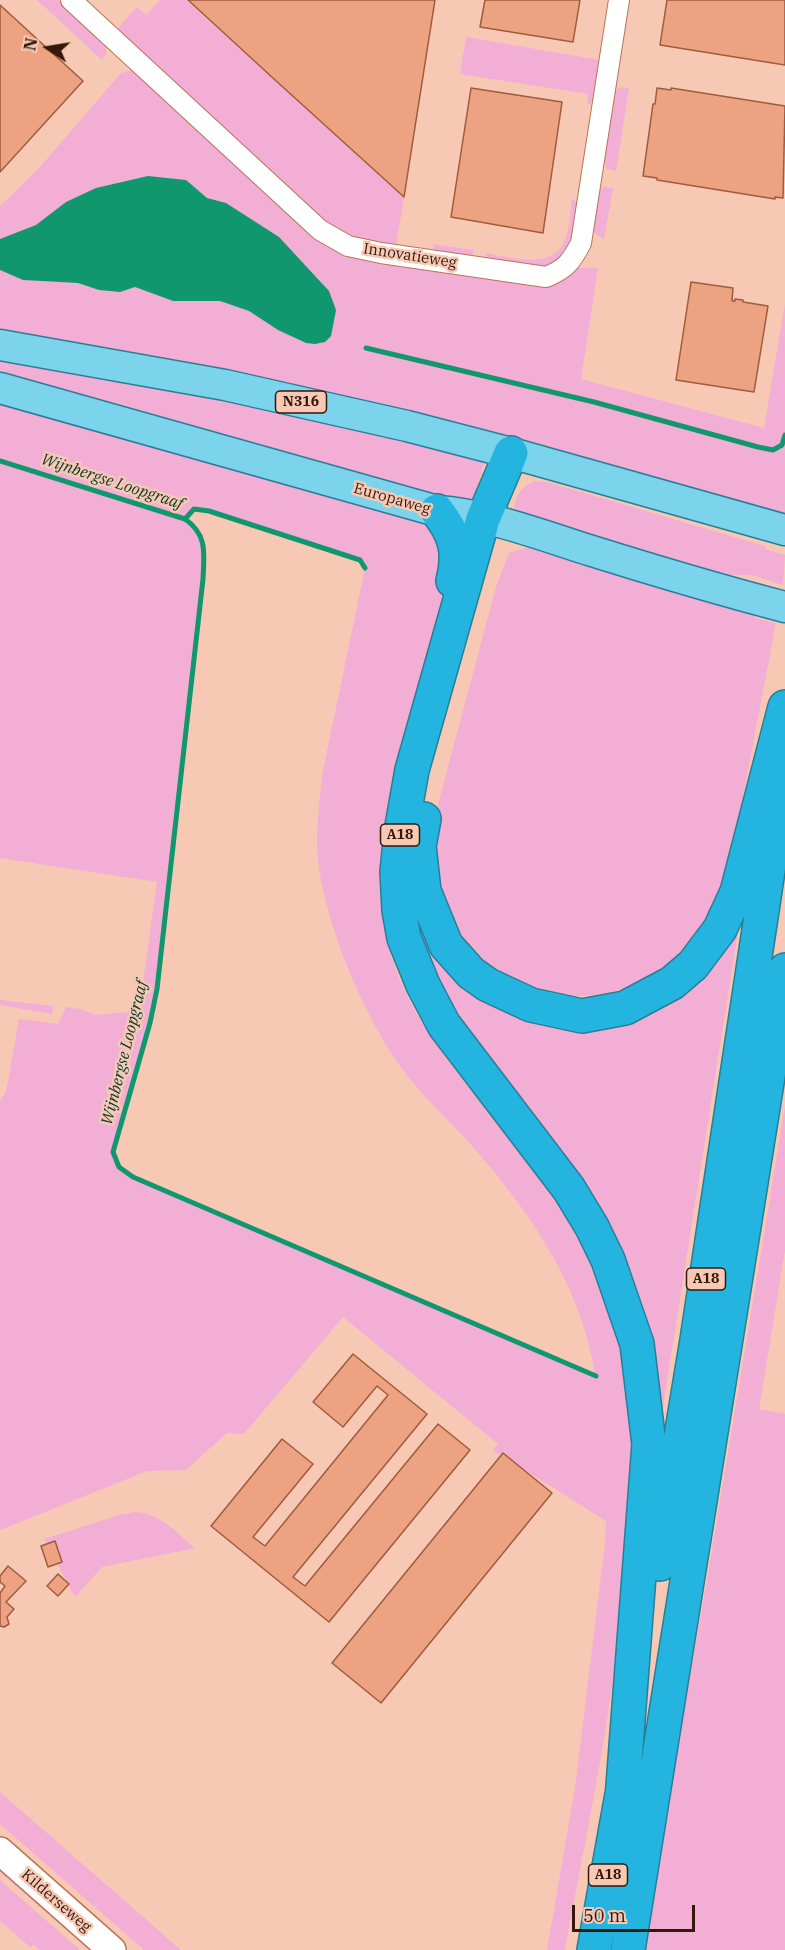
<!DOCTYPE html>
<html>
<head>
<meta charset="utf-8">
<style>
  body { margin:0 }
  #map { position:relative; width:785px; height:1950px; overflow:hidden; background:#f7c9b5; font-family:"IBM Plex Serif",serif }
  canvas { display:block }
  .north { position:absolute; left:18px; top:18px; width:60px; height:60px; -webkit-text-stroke:4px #f7c9b5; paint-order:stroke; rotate:282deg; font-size:16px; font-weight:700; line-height:24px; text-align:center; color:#34180c }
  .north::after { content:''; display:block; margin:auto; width:21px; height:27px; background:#34180c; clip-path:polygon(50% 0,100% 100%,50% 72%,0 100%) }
  .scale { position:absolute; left:572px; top:1905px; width:123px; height:27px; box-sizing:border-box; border:3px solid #34180c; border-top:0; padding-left:8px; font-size:18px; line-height:21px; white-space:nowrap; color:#34180c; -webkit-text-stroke:4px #f7c9b5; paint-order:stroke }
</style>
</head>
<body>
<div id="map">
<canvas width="785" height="1950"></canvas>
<div class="north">N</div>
<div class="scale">50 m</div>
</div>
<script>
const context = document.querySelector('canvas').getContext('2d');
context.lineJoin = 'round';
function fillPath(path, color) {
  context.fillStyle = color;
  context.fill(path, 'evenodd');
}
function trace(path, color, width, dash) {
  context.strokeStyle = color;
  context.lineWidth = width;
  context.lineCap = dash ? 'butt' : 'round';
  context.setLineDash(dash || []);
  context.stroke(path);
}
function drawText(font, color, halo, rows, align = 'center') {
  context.font = font + ' "IBM Plex Serif",serif';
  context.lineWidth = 5;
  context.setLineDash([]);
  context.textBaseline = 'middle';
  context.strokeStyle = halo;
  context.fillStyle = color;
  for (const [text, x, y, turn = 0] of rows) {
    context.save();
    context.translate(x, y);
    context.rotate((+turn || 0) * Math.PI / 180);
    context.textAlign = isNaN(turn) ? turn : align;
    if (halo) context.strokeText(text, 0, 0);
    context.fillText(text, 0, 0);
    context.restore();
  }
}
fillPath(new Path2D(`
  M37 0H58L106 45V54L102 60Z
  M160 0H186L404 198 396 246 358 240 337 232 117 34V29L137 7 146 15Z
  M466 37 600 60 596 97 590 104H587L588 94 460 74Z
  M128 71H133L138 74 326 246 340 253 532 285 575 268H598L581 379 764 428 785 304V513L756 505 736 506 0 335V270L23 280 78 283 99 290 120 292 135 287 173 301H220L249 311 278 330 310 295 0 260V206L39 168 121 73Z
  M622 87 629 88 616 171 607 169 603 161 615 91Z
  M604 187 613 188 604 239 592 231 598 192Z
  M572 199 579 204C577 216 577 229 573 241 561 278 516 265 487 260L485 253C510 257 552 271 565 240 570 228 570 212 572 199Z
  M433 244 473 250V254L469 258 434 252Z
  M0 354 299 411 484 462 471 511 0 380Z
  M0 400 413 514 438 530C441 547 447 566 447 582 446 598 435 631 430 648 407 742 364 839 386 936 410 1045 504 1115 561 1206 601 1270 633 1365 633 1442 633 1474 628 1507 626 1540 623 1570 622 1600 619 1630 608 1737 584 1844 565 1950H547L575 1788 605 1543 606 1521 493 1450 498 1444 343 1317 244 1434 227 1433 186 1470 147 1471 0 1530V1101L6 1092 19 1019 58 1024 66 1007 80 1009 96 1015 128 1012 141 997 157 882 0 858ZM195 509 209 511 360 560 365 568 322 775C320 798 317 821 317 843 318 910 363 1016 403 1070 427 1102 459 1129 485 1161 537 1222 583 1294 595 1375L266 1236 133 1177C116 1165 112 1161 116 1139L152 1016 157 989 203 579C204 554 207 535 185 519Z
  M534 481 547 482 765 546V549L785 555 783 585 752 575H732L703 570 515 515C513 497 519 489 534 481Z
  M532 546 730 606 755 615V618L776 623 732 854C721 887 711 920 687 947 629 1015 513 1012 461 939 457 933 451 927 448 920 443 910 432 871 430 859 429 847 433 831 434 819L496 587 509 553Z
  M744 893 654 1464 632 1309 467 1046 407 910 418 917 471 983 626 1013Z
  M0 1000 53 1006 52 1014 0 1005Z
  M785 1106V1250L759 1409 785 1414V1950H642L709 1568Z
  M135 1512C160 1513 177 1533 195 1548L102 1567 75 1597 44 1539 119 1515Z
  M0 1792 181 1950H144L0 1824Z
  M0 1864 97 1950H89L0 1872Z
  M0 1880 80 1950H39L34 1945 30 1947 0 1921Z`), '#f2aed4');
fillPath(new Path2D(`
  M148 176 186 180 207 198 226 203 279 237 329 291 336 310 331 336 325 342 315 344 306 343 278 330 249 311 220 301H173L135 287 120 292 99 290 78 283 23 280 0 270V239L36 225 66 202 96 188Z`), '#11976d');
trace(new Path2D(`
  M366 348 594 402 758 447 773 450 782 445 785 435
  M0 461 185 519C208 535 204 554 203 579L157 989 150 1023 113 1152 119 1167 133 1177 596 1376
  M185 519 194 509 209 511 360 560 365 568`), '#11976d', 5);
const building = new Path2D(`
  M188 0H435L404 197 274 79Z
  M485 0H580L573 42 480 27Z
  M667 0H785V65L660 45Z
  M0 5 83 81 0 172Z
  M471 88 562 102 543 233 451 217Z
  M657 88 671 90V88L785 106 783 198 775 197V199L657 180V178L643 176 653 104H655Z
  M691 282 733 288 732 301H735V299L743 300V302L768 306 754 392 676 380Z
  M353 1354 427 1414 293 1577 305 1586 438 1424 470 1450 329 1622 211 1526 282 1439 313 1464 253 1537 265 1546 388 1395 377 1386 343 1427 313 1402Z
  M503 1453 552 1493 381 1703 332 1663Z
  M55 1541 62 1562 48 1567 41 1546Z
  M8 1566 26 1581 6 1602 14 1609 7 1617 9 1624 4 1627 0 1626V1593L5 1586 0 1582V1576Z
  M58 1574 69 1584 58 1596 47 1586Z`);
fillPath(building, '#eda382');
trace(building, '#9f5b3d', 1.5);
const street = new Path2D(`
  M71 0 320 230 348 246 381 253 546 277C566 269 571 262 581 243L619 0`);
const secondary = new Path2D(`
  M0 1851 112 1950`);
const primary = new Path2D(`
  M0 345 225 385 407 426 511 453 785 530
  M0 388 437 511C487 514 544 536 592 551 656 571 720 590 785 607`);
const highway = new Path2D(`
  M511 453 483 519 412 770 401 832 397 872 399 910 404 938 423 985 444 1025 569 1189 592 1227 608 1260 637 1344 649 1444 622 1799
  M437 511C456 535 460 552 453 581
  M424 819 419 846 424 891 446 945 471 973 488 985 531 1005 582 1016 625 1008 672 983 693 965 720 929 737 892 785 707
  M660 1564 697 1340 785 758
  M594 1950 625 1778
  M628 1950 785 970`);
trace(street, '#b97455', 22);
trace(secondary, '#b97455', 30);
trace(primary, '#297e96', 33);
trace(highway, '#297e96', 36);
trace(street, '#fff', 20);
trace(secondary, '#fff', 27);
trace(primary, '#7bd3ec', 30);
trace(highway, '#23b5e0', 33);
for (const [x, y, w] of [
  [301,402,51],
  [400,835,39],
  [706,1279,39],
  [608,1875,39]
]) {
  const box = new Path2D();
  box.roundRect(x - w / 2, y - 11, w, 22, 4.5);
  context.fillStyle = '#f7c9b5';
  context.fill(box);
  trace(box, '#34180c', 1.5);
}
drawText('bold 14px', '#34180c', null, [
  ["N316",301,402],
  ["A18",400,835],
  ["A18",706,1279],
  ["A18",608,1875]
]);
drawText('15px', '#34180c', '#f7c9b5', [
  ["Innovatieweg",410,256,9],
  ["Europaweg",392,499,16],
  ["Kilderseweg",56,1901,41]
]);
drawText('italic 16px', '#083b29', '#f7c9b5', [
  ["Wijnbergse Loopgraaf",112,482,18],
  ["Wijnbergse Loopgraaf",125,1053,-76]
]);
</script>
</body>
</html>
